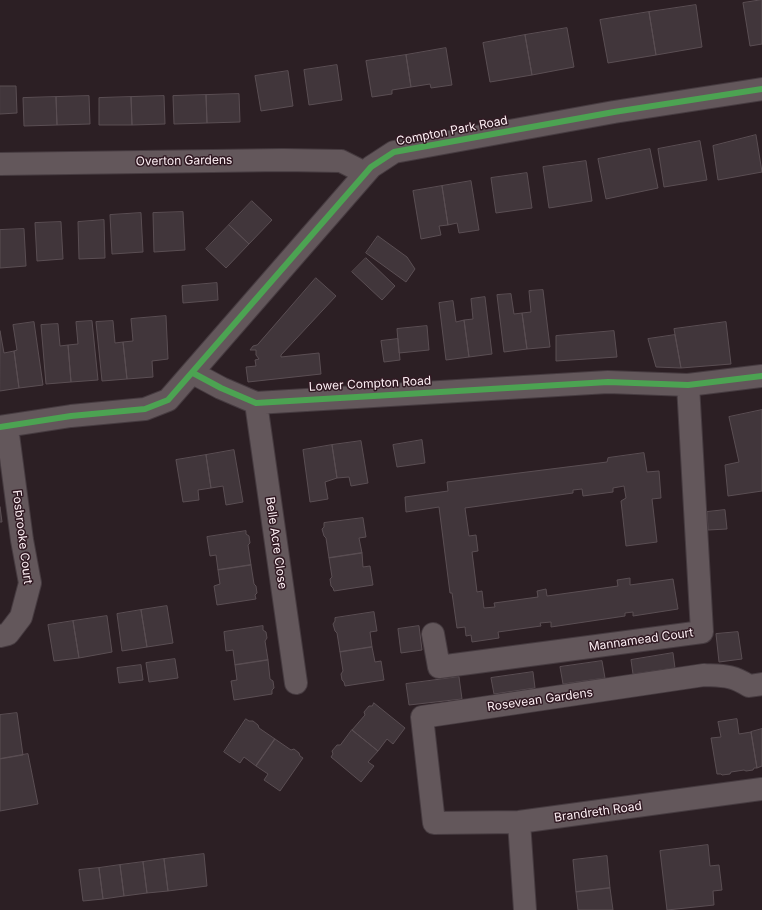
<!DOCTYPE html>
<html>
<head>
<meta charset="utf-8">
<style>
  body { margin:0 }
  canvas { display:block; background:#2c1f24 }
</style>
</head>
<body>
<canvas width="762" height="910"></canvas>
<script>
const context = document.querySelector('canvas').getContext('2d');
context.lineJoin = 'round';
function fillPath(path, color) {
  context.fillStyle = color;
  context.fill(path, 'evenodd');
}
function trace(path, color, width, dash) {
  context.strokeStyle = color;
  context.lineWidth = width;
  context.lineCap = dash ? 'butt' : 'round';
  context.setLineDash(dash || []);
  context.stroke(path);
}
function drawText(font, color, halo, rows, align = 'center') {
  context.font = font + ' Inter,sans-serif';
  context.lineWidth = 3;
  context.setLineDash([]);
  context.textBaseline = 'middle';
  context.strokeStyle = halo;
  context.fillStyle = color;
  for (const [text, x, y, turn = 0] of rows) {
    context.save();
    context.translate(x, y);
    context.rotate((+turn || 0) * Math.PI / 180);
    context.textAlign = isNaN(turn) ? turn : align;
    if (halo) context.strokeText(text, 0, 0);
    context.fillText(text, 0, 0);
    context.restore();
  }
}
const building = new Path2D(`
  M762 0V44L750 46 743 3Z
  M696 5 702 47 656 55 649 12Z
  M649 12 656 55 608 63 600 20Z
  M567 28 574 67 532 75 525 35Z
  M525 35 532 75 490 82 483 43Z
  M446 48 452 85 431 88 430 84 411 87 406 55Z
  M406 55 411 87 392 90V94L372 97 366 61Z
  M337 65 342 100 309 105 304 70Z
  M288 71 293 106 261 111 255 76Z
  M0 86H16L17 113 0 114Z
  M239 94 240 122 207 123 206 95Z
  M206 95 207 123 174 124 173 96Z
  M89 96 90 124 57 125 56 97Z
  M164 96 165 124 132 125 131 97Z
  M56 97 57 125 24 126 23 98Z
  M131 97 132 125H99V98Z
  M756 135 762 172 718 180 713 146Z
  M700 141 707 180 664 187 658 149Z
  M650 149 658 188 606 199 598 159Z
  M586 161 592 201 549 208 543 167Z
  M527 173 532 208 496 213 491 178Z
  M471 181 479 230 459 233 457 223 448 225 442 186Z
  M442 186 448 225 439 226 441 235 421 239 413 191Z
  M252 201 272 220 249 244 229 225Z
  M183 212 185 250 154 252 153 213Z
  M141 213 143 252 112 254 110 215Z
  M104 220 105 258 79 259 78 222Z
  M61 222 63 259 37 261 35 223Z
  M229 225 249 244 226 268 206 249Z
  M24 229 26 266 0 268V230Z
  M378 236 407 257 415 269 406 282 366 253Z
  M366 258 395 286 382 300 352 272Z
  M316 278 336 296 281 355V357L319 353 321 374 248 382 246 367 256 366 255 360 259 359 256 355V350H250L253 346 257 345Z
  M217 283 218 300 183 303 182 286Z
  M543 290 550 347 527 349 522 313 531 312 529 291Z
  M511 294 514 314 522 313 527 349 504 352 497 295Z
  M485 297 492 354 469 357 464 320 473 319 471 299Z
  M453 301 456 322 464 320 469 357 446 360 439 303Z
  M166 316 168 359 152 361 153 377 127 379 123 342 133 341 131 319Z
  M92 321 98 380 71 382 68 345 78 344 76 322Z
  M113 321 115 343 123 342 127 379 102 381 96 322Z
  M34 322 43 385 19 388 14 351 17 350 13 325Z
  M726 322 731 364 681 368 674 329Z
  M58 324 60 346 68 345 71 382 46 384 41 325Z
  M427 326 429 350 399 353 397 329Z
  M0 331 4 353 14 351 19 388 0 391Z
  M614 331 617 357 556 361V336Z
  M675 335 681 368 656 367 648 339Z
  M398 339 400 360 384 362 381 341Z
  M762 410V491L728 496 725 465 739 462 729 417Z
  M422 440 425 463 397 467 393 445Z
  M361 441 368 483 351 486 349 477 337 478 332 445Z
  M332 445 337 478 325 482 328 499 310 502 303 450Z
  M234 450 243 502 226 505 223 486 211 488 206 455Z
  M644 453 647 472 659 471 661 498 652 499 657 542 626 546 621 501 626 498 624 486 613 488V492L583 496 582 489 573 490V493L465 508 469 536 476 535 478 551 472 552 477 592 482 591 484 608 495 607 494 603 538 597 537 591 546 589 547 596 618 586 617 580 630 578V585L673 579 678 609 633 616V612L625 613V616L551 627V622L540 623 541 626 498 632 499 638 472 642 471 635 466 636 465 627 457 628 452 593H450L439 507 406 512 405 497 448 491 447 482 607 462 608 458Z
  M206 455 211 488 198 490 199 500 183 502 176 460Z
  M0 507 2 522H0Z
  M725 510 727 529 708 530 707 512Z
  M363 518 366 537 359 538 362 553 329 558 326 538 324 536 322 529 324 527V523Z
  M246 531V534L249 536 250 543 248 545 251 565 218 570 216 555 210 556 207 537Z
  M362 553 363 567 370 566 373 585 334 591 333 588 331 586 330 579 332 577 329 558Z
  M251 565 254 584 256 586 257 593 255 595 256 599 217 605 214 586 220 584 218 570Z
  M167 606 173 643 147 647 141 610Z
  M141 610 147 647 122 651 117 614Z
  M374 612 377 631 370 632 372 647 340 652 337 633 335 631 333 624 335 621V618Z
  M107 616 112 652 79 658 73 621Z
  M73 621 79 658 54 661 48 625Z
  M263 626V630L266 632 267 638 265 641 268 660 235 665 233 650 226 651 224 632Z
  M419 626 422 650 401 653 398 629Z
  M738 632 742 659 719 662 716 634Z
  M372 647 375 662 381 661 384 680 345 686 344 682 342 680 341 674 343 671 340 652Z
  M673 653 675 668 633 674 631 660Z
  M175 659 178 678 149 682 146 663Z
  M268 660 270 679 273 681 274 688 272 690V694L234 700 231 681 237 680 235 665Z
  M602 661 605 678 563 684 560 667Z
  M141 665 143 680 119 683 117 668Z
  M533 672 535 688 494 694 491 678Z
  M459 677 462 699 409 705 406 684Z
  M374 703 405 728 393 744 387 739 378 751 352 730 365 715 364 712 369 706H372Z
  M17 713 23 755 0 759V715Z
  M246 719 249 721H253L258 725 259 728 275 739 256 766 244 757 240 763 224 752Z
  M737 719 739 734 751 732 757 768H754L753 770 746 771 744 770 731 772 730 774 722 775 721 774H717L711 738 721 737 718 722Z
  M762 729V766L757 768 751 732Z
  M352 730 378 751 368 762 374 766 361 782 331 757 333 754 332 751 337 745H340Z
  M275 739 291 750 294 749 299 753 300 756 303 758 280 791 264 780 268 774 256 766Z
  M28 754 38 804 0 811V759Z
  M708 845 710 866 719 865 722 890 713 891 714 905 667 910 660 851Z
  M204 854 207 886 168 891 164 859Z
  M607 856 610 888 576 892 573 860Z
  M164 859 168 891 147 893 143 862Z
  M143 862 147 893 124 896 120 865Z
  M120 865 124 896 103 899 99 868Z
  M99 868 103 899 83 901 79 870Z
  M610 888 613 910H578L576 892Z`);
fillPath(building, '#41363b');
trace(building, '#5a4e53', 1);
const minor = new Path2D(`
  M0 164 283 160 341 161 365 173
  M193 373 221 388 256 403 608 382 688 385 762 376
  M256 403 296 683
  M0 427 71 416 145 409 168 400 371 167 394 152 614 112 762 89
  M433 634 439 667 702 632 688 385
  M0 636 8 634 21 617 30 583 22 540 7 427
  M762 684 749 686C732 675 724 676 704 675L422 717 434 823 519 822 762 789
  M519 822 525 910`);
trace(minor, '#463b40', 24);
trace(minor, '#63575b', 22);
trace(new Path2D(`
  M193 373 221 388 256 403 608 382 688 385 762 376
  M0 427 71 416 145 409 168 400 371 167 394 152 614 112 762 89`), '#4ca352', 6);
drawText('12px', '#fef0f5', '#311a23', [
  ["Compton Park Road",452,131,-11],
  ["Overton Gardens",184,161,-1],
  ["Lower Compton Road",370,384,-3],
  ["Fosbrooke Court",22,537,83],
  ["Belle Acre Close",276,543,82],
  ["Mannamead Court",641,640,-8],
  ["Rosevean Gardens",540,700,-8],
  ["Brandreth Road",598,812,-8]
]);
</script>
</body>
</html>
